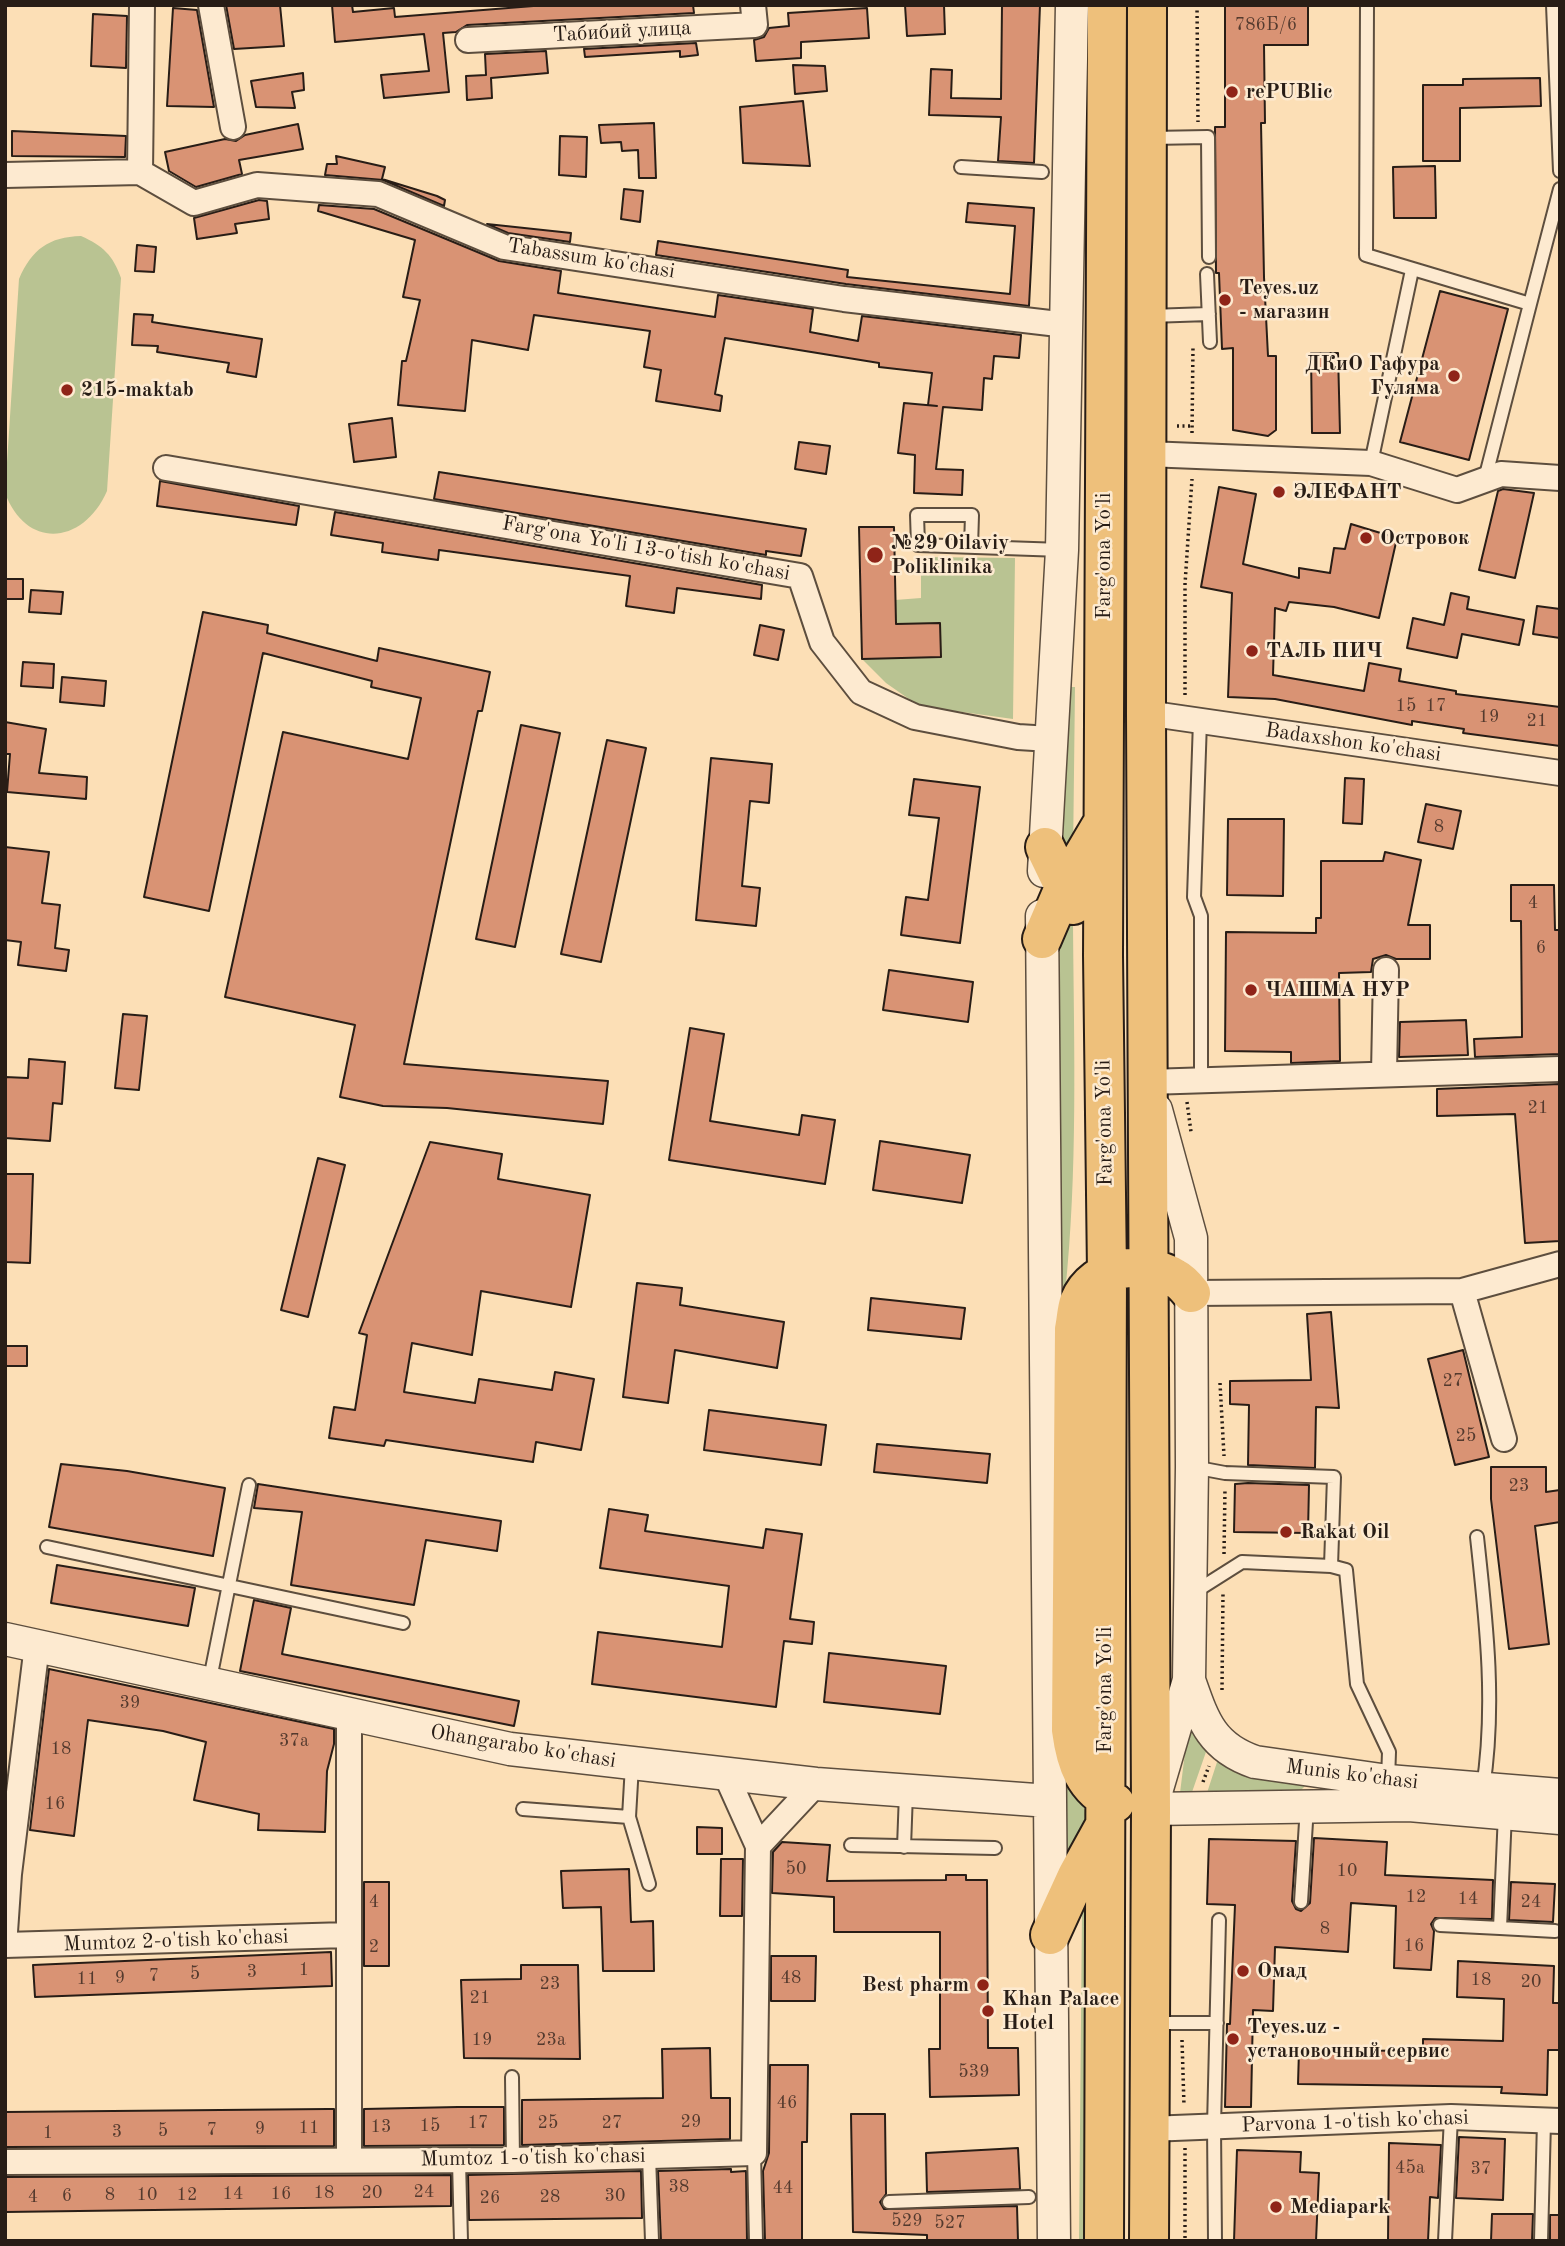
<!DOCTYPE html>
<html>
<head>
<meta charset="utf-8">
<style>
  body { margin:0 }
  #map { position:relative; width:1565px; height:2246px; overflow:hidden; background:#fcdfb6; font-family:"Old Standard TT",serif }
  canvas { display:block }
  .frame { position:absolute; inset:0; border:7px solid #281d16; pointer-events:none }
</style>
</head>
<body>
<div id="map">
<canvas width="1565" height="2246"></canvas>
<div class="frame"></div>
</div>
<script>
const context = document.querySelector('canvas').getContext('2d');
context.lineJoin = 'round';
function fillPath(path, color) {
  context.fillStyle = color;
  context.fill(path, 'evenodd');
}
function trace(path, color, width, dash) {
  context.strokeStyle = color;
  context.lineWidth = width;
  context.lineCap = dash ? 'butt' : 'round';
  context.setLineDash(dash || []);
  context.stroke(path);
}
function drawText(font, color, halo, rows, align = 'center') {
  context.font = font + ' "Old Standard TT",serif';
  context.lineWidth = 5;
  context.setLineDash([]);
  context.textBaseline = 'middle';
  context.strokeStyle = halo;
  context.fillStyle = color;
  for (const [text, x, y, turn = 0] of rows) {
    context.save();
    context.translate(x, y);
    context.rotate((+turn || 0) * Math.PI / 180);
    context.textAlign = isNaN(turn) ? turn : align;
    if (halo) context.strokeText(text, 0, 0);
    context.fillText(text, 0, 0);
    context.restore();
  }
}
fillPath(new Path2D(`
  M81 236C103 246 113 255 121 278L107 491C84 544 27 551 5 493L19 279C32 249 49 237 81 236Z
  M921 557 1015 558 1013 719 919 706 886 683 862 659 941 657 940 623 896 624 895 600 921 598Z
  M1070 687H1075L1073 857 1061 861 1060 762Z
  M1070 920 1073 925C1074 1048 1078 1171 1065 1294L1059 1292 1057 925Z
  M1189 1720 1207 1749 1191 1795 1180 1793Z
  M1219 1756 1307 1784 1295 1796H1206Z
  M1063 1774C1094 1818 1091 1812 1066 1858Z
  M1086 1888V2241H1079L1082 1907Z`), '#b9c392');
const building = new Path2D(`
  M226 5H280L284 46 234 49Z
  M332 5H352L353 12 394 8 395 17 546 5H693L694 13 467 25 456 32 443 33 449 92 384 98 381 75 429 71 424 34 335 42Z
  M905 5H944L945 34 907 36Z
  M1002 5H1040L1034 163 998 161 1001 117 929 115 931 69 952 70 951 98 1001 99Z
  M1225 5H1308V45H1264L1265 123H1261L1264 277 1268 356H1276V430L1268 436 1233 430V348L1222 349 1219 273H1216L1215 127H1225Z
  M173 8 197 10 214 107 167 106Z
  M867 8 869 38 801 42V58L756 61 754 40 764 37 769 28 789 26 788 13Z
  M93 14 127 16 126 68 91 66Z
  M696 43 698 55 680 57V51L585 57 584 49Z
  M546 51 548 73 491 78 492 98 467 100 466 76 486 75 485 54Z
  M793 65 825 66 827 91 795 94Z
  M303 73 304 90 292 92 295 108 256 107 251 81Z
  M1540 78 1541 106 1460 108V161H1423V85H1463V79Z
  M803 101 810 166 743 163 740 107Z
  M654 123 656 178H639L638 150 622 151 621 142 601 143 599 125Z
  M298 124 303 149 239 160 242 174 196 187 169 171 165 152 225 139 236 141 245 135Z
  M12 131 126 136 125 157 12 156Z
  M560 136 587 137 586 177 559 175Z
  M336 156 385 167 382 179 437 196 445 200 444 206 383 180 325 175 327 164H337Z
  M1435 166 1436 218H1394L1393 167Z
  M624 189 643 191 640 222 621 219Z
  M259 200 267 201 269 219 235 224 237 233 197 239 194 218Z
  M968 203 1034 208 1029 306 846 284 656 255 658 241 848 270 847 277 1010 294 1015 226 966 222Z
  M319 205 374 209 499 261 561 271 558 293 715 317 718 295 813 309 810 332 858 341 862 316 1021 335 1019 358 994 356 992 379 984 378 982 410 943 407 936 469 963 470 962 495 914 493 915 455 898 453 904 403 937 406 928 405 932 373 879 367V363L725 338 715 394 722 396 720 411 656 401 661 370 644 367 650 331 534 315 528 350 472 340 465 411 398 405 402 361H406L420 300 403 297 415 240 318 211Z
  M487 224 571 233 570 242 508 233Z
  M137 245 156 247 154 272 135 271Z
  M1440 291 1508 309 1469 460 1400 442Z
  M134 314 153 315 152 322 262 339 256 377 227 372 229 363 157 352 158 346 132 345Z
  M1311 353H1338L1340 433H1312Z
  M392 418 396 457 354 462 349 424Z
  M799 442 830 446 826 474 795 469Z
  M439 472 806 529 801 556 766 551V555L434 499Z
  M160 481 299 506 296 525 157 506Z
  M1219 487 1256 494 1243 564 1299 578V568L1330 573 1334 548 1345 549 1351 524 1397 538 1379 618 1334 607 1289 602 1286 611 1275 608 1273 675 1364 691 1369 663 1401 669 1399 681 1456 691V694L1560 707V746L1463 733 1464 729 1412 721V725L1275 699 1228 697 1232 593 1201 587Z
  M1503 489 1534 493 1515 578 1479 570 1498 491Z
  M335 512 762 585 761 599 677 588 674 613 626 606 630 576 439 550 438 560 382 552 383 543 331 535Z
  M859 527H894L896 624 940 623 941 657 862 659Z
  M5 579H23V599H5Z
  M31 590 63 592 61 614 29 612Z
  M1451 593 1469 597 1467 609 1524 620 1519 645 1462 634 1457 658 1407 648 1413 618 1444 625Z
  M1537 606 1560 609V638L1533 634Z
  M203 612 268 625 267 633 377 661 379 648 490 672 482 711H478L404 1064 608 1081 603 1124 447 1108 383 1106 340 1097 355 1025 225 997 283 732 408 759 421 698 371 687 372 681 263 653 209 911 144 897Z
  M760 625 784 630 778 660 754 655Z
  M23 662 54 664 53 688 21 686Z
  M62 677 106 681 104 706 60 702Z
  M5 722 46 729 39 773 87 777 86 799 7 792 10 754H5Z
  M521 725 560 733 515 947 476 939Z
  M607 740 646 748 601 962 561 954Z
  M711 758 772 764 769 803 750 801 742 886 760 888 756 926 696 920Z
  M1345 778 1364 779 1362 824 1343 823Z
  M914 779 980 787 960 943 901 935 906 897 928 900 939 818 909 815Z
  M1426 804 1461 811 1453 849 1418 842Z
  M1228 819H1284L1283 896 1227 895Z
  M5 847 49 852 42 903 60 905 55 948 69 950 66 971 18 965 21 942 5 940Z
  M1385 852 1421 860 1408 925H1430V959H1396L1386 955 1373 959 1371 972 1339 973 1340 1061 1291 1063V1052L1225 1051 1226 932 1316 933V918H1321V861H1383Z
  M1511 885H1554L1555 930H1560V1054L1475 1057 1474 1039 1522 1037 1521 921H1511Z
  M889 970 973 982 968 1022 883 1010Z
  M123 1014 147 1016 139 1090 115 1088Z
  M1466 1020 1468 1055 1399 1057 1400 1022Z
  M690 1028 724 1034 710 1121 799 1135 802 1115 835 1120 825 1184 669 1160Z
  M29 1059 65 1062 62 1104 53 1103 50 1141 5 1138V1077L28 1078Z
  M1560 1084V1241L1525 1243 1515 1114 1437 1116V1089Z
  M880 1141 970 1155 962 1203 873 1190Z
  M430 1142 502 1154 498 1179 590 1195 571 1307 481 1291 472 1355 412 1343 404 1392 475 1403 479 1379 552 1390 555 1372 594 1379 581 1450 536 1442 533 1462 386 1440 384 1446 329 1438 334 1407 355 1410 367 1335 359 1333Z
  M318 1158 345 1165 308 1317 281 1310Z
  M5 1174H33L30 1263 5 1262Z
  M637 1283 682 1288 680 1305 784 1322 777 1368 675 1350 668 1403 623 1397Z
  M871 1298 965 1308 961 1339 868 1330Z
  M1331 1312 1339 1408 1316 1407 1315 1468 1248 1465 1249 1405 1230 1404V1381L1311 1380 1307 1314Z
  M5 1346H27V1366H5Z
  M1463 1350 1489 1457 1455 1465 1428 1359Z
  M709 1410 826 1425 821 1465 704 1450Z
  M877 1444 990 1454 987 1483 874 1472Z
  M61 1464 127 1471 225 1488 213 1556 49 1527Z
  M1491 1467H1546V1492L1560 1490V1522L1535 1526 1549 1644 1509 1649 1491 1499Z
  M1248 1483 1309 1485 1308 1533 1234 1532 1235 1484Z
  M258 1484 501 1521 497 1551 426 1540 414 1605 291 1585 302 1512 254 1508Z
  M609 1509 648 1515 645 1531 763 1548 766 1529 802 1534 790 1619 814 1622 812 1644 784 1641 776 1707 592 1684 598 1632 722 1647 729 1586 600 1568Z
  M57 1565 195 1588 188 1626 51 1603Z
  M254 1600 291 1608 282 1654 519 1701 514 1726 240 1671Z
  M829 1653 946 1666 940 1714 824 1702Z
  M49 1669 334 1729V1744L327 1771 325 1832 258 1830 259 1814 194 1800 206 1742 163 1731 88 1720 74 1836 30 1830Z
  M697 1827 722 1828V1854H697Z
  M1314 1838 1387 1842 1385 1875 1493 1880 1492 1919 1435 1918 1431 1924 1434 1931 1431 1970 1394 1968 1396 1906 1351 1903 1348 1952 1275 1947 1273 2011 1253 2010 1251 2107H1225L1227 2024H1230L1235 1905 1207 1904 1209 1839 1296 1841 1292 1901 1296 1909 1301 1911 1310 1903Z
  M782 1842 830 1845 827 1881 946 1880V1875H966V1880H987L988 2048H1018L1019 2095 930 2097 929 2049H940V1932H834V1897L772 1893 773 1852Z
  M721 1859H743L742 1916H720Z
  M629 1869 631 1922 653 1921 654 1971H603L601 1907 563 1908 561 1871Z
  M364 1882H389V1966H364Z
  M1511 1882 1555 1884 1553 1922 1509 1920Z
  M331 1952 332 1986 35 1997 33 1965Z
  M771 1956H816L815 2001H771Z
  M1458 1961 1554 1966 1553 2003H1560V2050H1548L1547 2095 1501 2093 1502 2087 1298 2084 1299 2050 1423 2051V2039L1503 2041 1504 1999 1457 1997Z
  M521 1965H578L580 2059 464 2058 461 1980 521 1979Z
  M710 2048 711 2098H730V2139L522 2145V2100L663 2098 662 2049Z
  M770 2065H808L807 2142H802V2241H765L763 2171 769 2153Z
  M458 2107H504V2145L364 2146V2109Z
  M328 2109H334V2146L5 2147V2112Z
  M851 2114H885L886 2194 880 2202 884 2209 1017 2206 1018 2241H927V2235L853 2232Z
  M1459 2137 1505 2139 1503 2200 1456 2198Z
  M1389 2143 1441 2145 1438 2198 1430 2197 1428 2241H1388Z
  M1018 2148 1020 2189 927 2192 926 2153Z
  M1237 2150 1301 2152 1300 2172 1319 2173 1316 2241H1234Z
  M731 2169V2172L746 2171 747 2241H661L658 2171Z
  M641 2171 642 2218 469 2220 468 2175Z
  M451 2175V2206L5 2212V2177Z
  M1492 2214H1533L1532 2241H1491Z
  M1550 2215H1560V2241H1550Z`);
fillPath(building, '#d99374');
trace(building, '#281d16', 2);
const service = new Path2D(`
  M1367 5 1366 255 1530 304 1485 479
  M1553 5 1560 171
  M1151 138 1208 137 1209 257
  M961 167 1042 172
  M1207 274 1210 342
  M1530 304 1560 189
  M1150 316 1209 314
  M1371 463 1412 270
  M971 547 972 515H917L918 545 1062 550
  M1200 721 1194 897 1201 916V1080
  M1193 1467 1225 1473 1334 1477 1331 1566 1346 1570 1357 1684 1389 1752 1388 1780
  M1477 1537C1486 1620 1496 1704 1483 1788
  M47 1547 403 1623
  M1193 1593 1242 1562 1331 1566
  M209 1684 249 1485
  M632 1765 629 1817 649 1884
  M523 1809 629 1817
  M851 1845 995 1848
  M904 1847 906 1793
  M1301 1902 1307 1806
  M1440 1925 1500 1928 1505 1813
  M1500 1928 1555 1931
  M1154 2023H1217
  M512 2077 513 2160
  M754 2153 756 2241
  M649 2156 652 2241
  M459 2161 461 2241
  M889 2202 1029 2197
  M1215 2241 1214 2126 1219 1920
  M1445 2241 1451 2117
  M1541 2241 1544 2121`);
const minor = new Path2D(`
  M211 5 233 127
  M468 40 755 25 753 5
  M140 172 142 5
  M5 175 140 172 194 203 257 185 378 194 504 247 844 299 1067 325
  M1147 454 1371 463 1457 490 1501 474 1560 478
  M166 468 800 576 822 642 861 692 915 717 1018 737 1050 739
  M1146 713 1560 773
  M1384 1073 1386 970
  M1148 1082 1560 1069
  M1462 1291 1504 1439
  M1191 1293 1462 1291 1560 1264
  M726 1775 758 1846
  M5 1932 9 1874 37 1645
  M5 1945 347 1935
  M1149 2129 1451 2117 1560 2121
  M349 2159V1715
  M5 2162 513 2160 754 2153 758 1846 816 1784`);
const tertiary = new Path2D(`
  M1044 871 1062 550 1072 5
  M1042 916 1054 2241
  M1156 1110 1191 1238 1192 1467 1189 1680 1151 1809 1409 1805 1560 1818
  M5 1639 510 1749 816 1784 1049 1801
  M1189 1680C1203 1720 1211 1747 1255 1762L1388 1781 1560 1795`);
const primary = new Path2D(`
  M1147 5 1146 713 1151 1809 1149 2241
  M1045 847 1073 905
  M1042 939 1063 890 1102 824
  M1115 1803C1084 1789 1075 1762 1071 1730L1074 1329C1076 1320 1076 1310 1079 1302 1094 1264 1145 1260 1175 1278 1181 1281 1187 1288 1191 1293
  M1050 1935 1077 1876 1104 1827
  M1104 2241 1107 1273 1103 955 1107 5`);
trace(service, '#5d4e3e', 16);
trace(minor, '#5d4e3e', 28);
trace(tertiary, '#5d4e3e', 35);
trace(primary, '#281d16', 42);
trace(new Path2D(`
  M1197 5 1198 122
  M1177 426H1191
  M1192 433 1193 346
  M1185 695V584L1192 479
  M1187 1102 1191 1132
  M1220 1383 1224 1456
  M1224 1554 1225 1488
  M1222 1690 1223 1593
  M1203 1782 1209 1766
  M1182 2040 1184 2106
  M1185 2148V2241`), '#281d16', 3.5, [2, 3.5]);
trace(service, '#fdead0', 12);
trace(minor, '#fdead0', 24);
trace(tertiary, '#fdead0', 32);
trace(primary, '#eec07b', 38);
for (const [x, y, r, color] of [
  [1232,92,7,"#8f2418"],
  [1225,300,7,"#8f2418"],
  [1454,376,7,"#8f2418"],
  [67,390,7,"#8f2418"],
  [1279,492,7,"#8f2418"],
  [1366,538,7,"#8f2418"],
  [875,555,9,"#8f2418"],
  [1252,651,7,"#8f2418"],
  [1251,990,7,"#8f2418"],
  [1286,1532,7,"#8f2418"],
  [1243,1971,7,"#8f2418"],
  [983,1985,7,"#8f2418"],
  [988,2011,7,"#8f2418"],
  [1233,2039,7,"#8f2418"],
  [1276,2207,7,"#8f2418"]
]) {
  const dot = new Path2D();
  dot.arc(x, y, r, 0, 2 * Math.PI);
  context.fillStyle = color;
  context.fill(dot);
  trace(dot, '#fdead0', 2.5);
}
drawText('18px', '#543a2e', null, [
  ["786Б/6",1266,25],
  ["15",1406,706],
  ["17",1436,706],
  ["19",1489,717],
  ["21",1537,721],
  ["8",1439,827],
  ["4",1533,903],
  ["6",1541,948],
  ["21",1538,1108],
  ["27",1453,1381],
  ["25",1466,1436],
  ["23",1519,1486],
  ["39",130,1703],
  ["37a",294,1741],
  ["18",61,1749],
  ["16",55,1804],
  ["50",796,1869],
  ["10",1347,1871],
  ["12",1416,1897],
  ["14",1468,1899],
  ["4",374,1902],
  ["24",1531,1902],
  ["8",1325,1929],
  ["16",1414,1946],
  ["2",374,1947],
  ["1",304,1970],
  ["3",252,1972],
  ["5",195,1974],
  ["7",154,1976],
  ["9",120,1978],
  ["48",791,1978],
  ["11",87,1979],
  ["18",1481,1980],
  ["20",1531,1982],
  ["23",550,1984],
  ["21",480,1998],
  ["19",482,2040],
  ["23a",551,2040],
  ["539",974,2072],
  ["46",787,2103],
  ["29",691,2122],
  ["17",478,2123],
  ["25",548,2123],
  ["27",612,2123],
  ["15",430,2126],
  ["13",381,2127],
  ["11",309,2128],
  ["9",260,2129],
  ["7",212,2130],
  ["5",163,2131],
  ["3",117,2132],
  ["1",48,2133],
  ["45a",1410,2168],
  ["37",1481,2169],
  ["38",679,2187],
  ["44",783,2188],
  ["24",424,2192],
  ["18",324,2193],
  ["20",372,2193],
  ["14",233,2194],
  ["16",281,2194],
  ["8",110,2195],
  ["10",147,2195],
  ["12",187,2195],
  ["6",67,2196],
  ["30",615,2196],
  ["4",33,2197],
  ["28",550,2197],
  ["26",490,2198],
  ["529",907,2221],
  ["527",950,2223]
]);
drawText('21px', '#281d16', '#fdead0', [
  ["Табибий улица",622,32,-3],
  ["Tabassum ko'chasi",591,259,9],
  ["Farg'ona Yo'li 13-o'tish ko'chasi",646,549,10],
  ["Farg'ona Yo'li",1104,556,-90],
  ["Badaxshon ko'chasi",1353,743,8],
  ["Farg'ona Yo'li",1105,1123,-91],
  ["Farg'ona Yo'li",1105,1690,-90],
  ["Ohangarabo ko'chasi",523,1747,9],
  ["Munis ko'chasi",1352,1775,7],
  ["Mumtoz 2-o'tish ko'chasi",176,1941,-2],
  ["Parvona 1-o'tish ko'chasi",1355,2122,-2],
  ["Mumtoz 1-o'tish ko'chasi",533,2158,-1]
]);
drawText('bold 21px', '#281d16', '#fdead0', [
  ["rePUBlic",1246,92],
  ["Teyes.uz",1239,288],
  ["- магазин",1239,312],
  ["ДКиО Гафура",1440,364,"right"],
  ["Гуляма",1440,388,"right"],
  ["215-maktab",81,390],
  ["ЭЛЕФАНТ",1293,492],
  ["Островок",1380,538],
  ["№29 Oilaviy",891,543],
  ["Poliklinika",891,567],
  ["ТАЛЬ ПИЧ",1266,651],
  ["ЧАШМА НУР",1265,990],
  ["Rakat Oil",1300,1532],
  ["Омад",1257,1971],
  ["Best pharm",969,1985,"right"],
  ["Khan Palace",1002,1999],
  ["Hotel",1002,2023],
  ["Teyes.uz -",1247,2027],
  ["установочный сервис",1247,2051],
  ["Mediapark",1290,2207]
], 'left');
</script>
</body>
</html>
